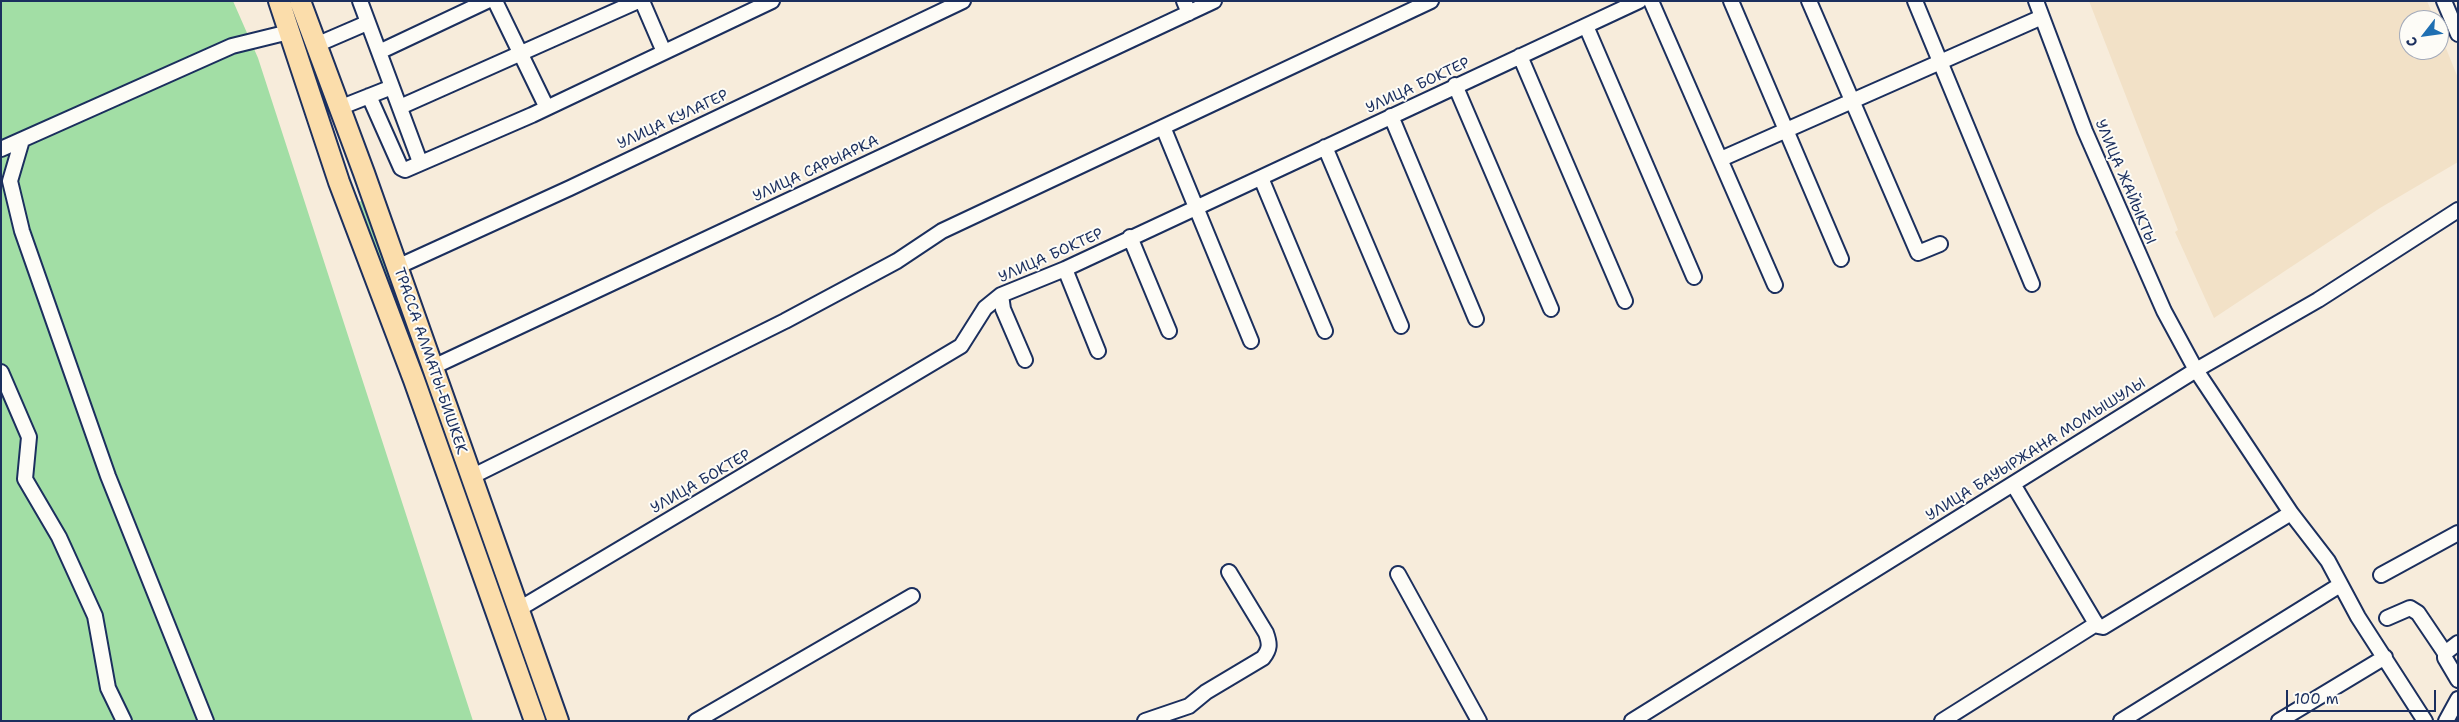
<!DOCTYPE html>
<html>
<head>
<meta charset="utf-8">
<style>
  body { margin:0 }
  #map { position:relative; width:2459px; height:722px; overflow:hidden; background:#f7ecdb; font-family:"Shantell Sans",sans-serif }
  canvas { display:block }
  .frame { position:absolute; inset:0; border:2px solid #1b2f5e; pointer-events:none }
  .north { position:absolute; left:2399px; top:10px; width:50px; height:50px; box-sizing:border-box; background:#fdfcf7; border:1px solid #a3aaba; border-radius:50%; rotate:240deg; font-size:14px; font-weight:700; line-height:20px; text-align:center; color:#1b2f5e }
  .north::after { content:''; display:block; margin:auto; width:18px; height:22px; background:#1f6fb2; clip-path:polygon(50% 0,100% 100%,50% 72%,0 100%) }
  .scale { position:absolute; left:2286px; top:690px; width:150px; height:22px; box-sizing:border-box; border:2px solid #1b2f5e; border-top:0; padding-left:6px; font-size:15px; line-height:18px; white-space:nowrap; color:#1b2f5e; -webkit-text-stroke:4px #fdfcf7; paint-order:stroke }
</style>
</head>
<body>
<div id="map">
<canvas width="2459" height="722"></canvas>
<div class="frame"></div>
<div class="north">С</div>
<div class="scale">100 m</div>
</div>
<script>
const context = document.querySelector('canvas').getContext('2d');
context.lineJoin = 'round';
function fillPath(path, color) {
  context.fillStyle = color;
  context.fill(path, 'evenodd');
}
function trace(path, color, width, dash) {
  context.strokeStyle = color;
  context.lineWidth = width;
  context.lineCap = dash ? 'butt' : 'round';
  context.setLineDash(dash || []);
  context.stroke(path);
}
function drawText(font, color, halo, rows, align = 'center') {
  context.font = font + ' "Shantell Sans",sans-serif';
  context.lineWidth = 4;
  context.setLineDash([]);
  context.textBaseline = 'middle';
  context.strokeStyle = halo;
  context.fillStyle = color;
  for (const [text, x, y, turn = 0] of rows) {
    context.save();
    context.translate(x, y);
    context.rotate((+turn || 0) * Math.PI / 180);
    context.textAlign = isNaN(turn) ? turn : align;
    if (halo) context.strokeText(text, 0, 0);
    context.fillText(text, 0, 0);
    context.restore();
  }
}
fillPath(new Path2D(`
  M2089 1H2427L2435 20H2409V50H2439V31L2458 78V162L2380 208 2214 318 2175 232 2178 230Z`), '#f2e1c7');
fillPath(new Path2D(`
  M1 1H233L258 58 473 721H1Z
  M363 201 490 564 535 684 526 682 356 202Z`), '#a2dea5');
const minor = new Path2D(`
  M360 1 420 162
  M495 1 546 106
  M642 1 664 52
  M1184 1 1189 13
  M1651 1 1775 285
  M1731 1 1841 259
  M1809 1 1918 253 1940 244
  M1915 1 2032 284
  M2036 1 2085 131 2164 311 2196 370 2291 513
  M2444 1 2458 34
  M1586 26 1694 277
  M316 45 367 23
  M379 52 487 1
  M1520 56 1625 301
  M1455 85 1551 309
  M369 96 401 168 405 170 532 115 772 1
  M400 107 638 1
  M339 108 392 87
  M1391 116 1476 319
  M1163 127 1251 341
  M22 140 10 181 22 231 108 476 206 721
  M1325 147 1401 326
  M1 149 232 46 289 32
  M1721 159 2042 17
  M1261 178 1325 331
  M1130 237 1169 331
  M397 267 570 188 963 1
  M1065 269 1098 351
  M1001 295 1003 309 1025 360
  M433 367 1214 1
  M1 372 29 437 25 479 59 537 95 616 108 688 124 721
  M471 477 785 321 897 261 942 231 1431 1
  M2013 484 2095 622 2098 626 2103 627 2291 513 2328 561 2358 617 2425 721
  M1398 574 1479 721
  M2381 575 2458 533
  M519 609 961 346 985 308 1001 295 1065 269 1639 1
  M2387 618 2410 608 2418 613 2445 653
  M2458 643 2445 653V658L2458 680
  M696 721 912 596
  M1145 721 1189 706 1206 692 1263 658C1270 649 1270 644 1266 633L1229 572
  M1632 721 2196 370 2318 300 2458 210
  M1942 721 2096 624
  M2121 721 2340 585
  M2279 721 2385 657
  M2446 721 2458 699`);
const highway = new Path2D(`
  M279 1 339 182 414 380 535 721
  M300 1 364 173 558 721`);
trace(minor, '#1b2f5e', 18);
trace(highway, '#1b2f5e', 24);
trace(minor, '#fdfcf7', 14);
trace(highway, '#fbddab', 20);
drawText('15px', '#1b2f5e', '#fdfcf7', [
  ["УЛИЦА БОКТЕР",1418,86,-25],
  ["УЛИЦА КУЛАГЕР",673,120,-25],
  ["УЛИЦА САРЫАРКА",816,169,-25],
  ["УЛИЦА ЖАЙЫКТЫ",2125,182,67],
  ["УЛИЦА БОКТЕР",1051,256,-24],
  ["ТРАССА АЛМАТЫ-БИШКЕК",430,361,71],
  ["УЛИЦА БАУЫРЖАНА МОМЫШУЛЫ",2036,450,-32],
  ["УЛИЦА БОКТЕР",701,482,-30]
]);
</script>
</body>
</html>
